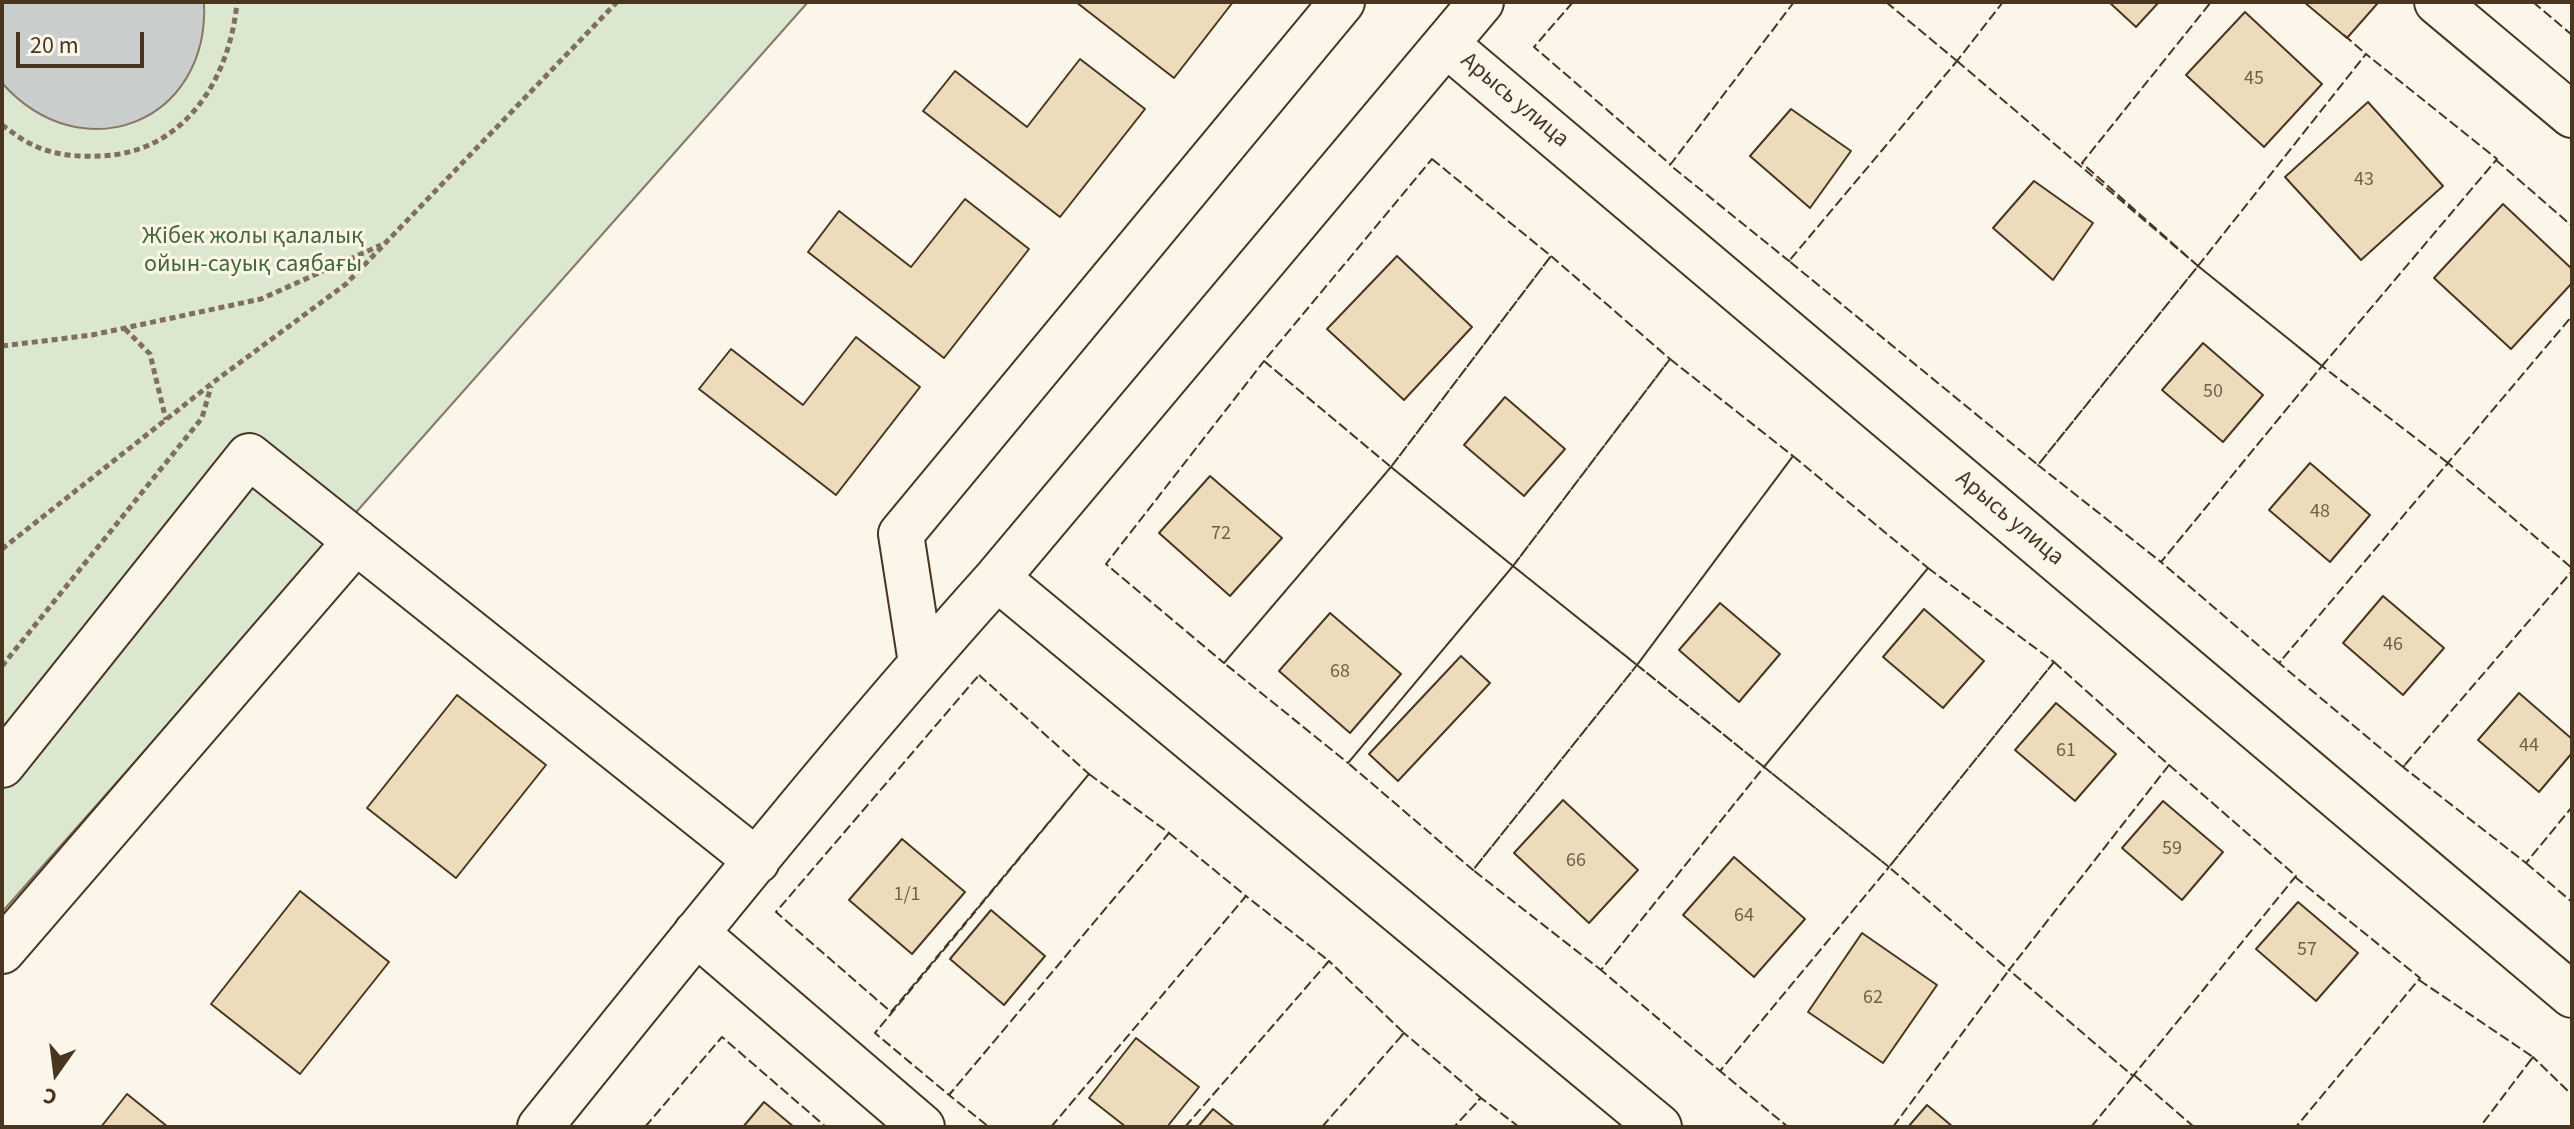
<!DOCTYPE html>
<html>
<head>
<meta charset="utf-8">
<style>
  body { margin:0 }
  #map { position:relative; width:2574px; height:1129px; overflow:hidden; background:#fbf6e9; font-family:"Source Sans 3",sans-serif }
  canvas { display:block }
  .frame { position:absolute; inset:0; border:4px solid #4a3520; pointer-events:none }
  .north { position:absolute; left:16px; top:1033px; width:80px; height:80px; -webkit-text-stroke:6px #fbf6e9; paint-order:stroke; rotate:194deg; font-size:22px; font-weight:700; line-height:32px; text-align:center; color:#4a3520 }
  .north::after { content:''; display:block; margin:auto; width:28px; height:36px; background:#4a3520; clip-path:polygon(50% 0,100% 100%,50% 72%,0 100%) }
  .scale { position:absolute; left:16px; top:32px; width:128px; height:36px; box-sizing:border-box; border:4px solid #4a3520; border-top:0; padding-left:10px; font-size:24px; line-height:28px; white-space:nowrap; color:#4a3520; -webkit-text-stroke:6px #fbf6e9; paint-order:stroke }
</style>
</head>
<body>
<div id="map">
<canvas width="2574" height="1129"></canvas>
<div class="frame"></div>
<div class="north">С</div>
<div class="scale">20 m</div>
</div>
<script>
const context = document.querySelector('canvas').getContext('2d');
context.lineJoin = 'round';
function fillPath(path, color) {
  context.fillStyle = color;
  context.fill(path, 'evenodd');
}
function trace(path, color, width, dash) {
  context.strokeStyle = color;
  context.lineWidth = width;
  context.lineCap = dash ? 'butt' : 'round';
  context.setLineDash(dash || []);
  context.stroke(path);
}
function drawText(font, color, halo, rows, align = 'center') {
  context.font = font + ' "Source Sans 3",sans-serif';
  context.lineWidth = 6;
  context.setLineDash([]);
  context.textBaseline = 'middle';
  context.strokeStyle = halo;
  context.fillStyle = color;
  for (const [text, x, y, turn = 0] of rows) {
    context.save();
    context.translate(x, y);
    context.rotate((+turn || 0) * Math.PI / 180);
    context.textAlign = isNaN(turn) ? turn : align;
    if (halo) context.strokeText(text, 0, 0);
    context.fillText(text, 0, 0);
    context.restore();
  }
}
const green = new Path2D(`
  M2 2H808L2 912Z`);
fillPath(green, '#dce7d0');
trace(green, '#887966', 2);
const water = new Path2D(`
  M2 2H204C210 123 82 173 2 83Z`);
fillPath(water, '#c9cecd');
trace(water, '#887966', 2);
const building = new Path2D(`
  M1076 2H1233L1174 78Z
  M2109 2H2159L2136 27Z
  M2304 2H2374L2377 4 2347 38Z
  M2245 12 2322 84 2264 147 2186 75Z
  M1080 59 1145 109 1060 217 923 111 955 71 1027 127Z
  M2368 102 2443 186 2361 260 2285 177Z
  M1791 109 1851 151 1810 208 1750 156Z
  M2034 181 2093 223 2053 280 1993 228Z
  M965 199 1029 249 944 358 808 252 839 211 911 267Z
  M2503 204 2572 269V283L2511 349 2434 278Z
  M1397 256 1472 327 1404 400 1327 329Z
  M856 337 920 387 836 495 699 389 731 349 803 405Z
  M2203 343 2263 395 2223 442 2162 390Z
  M1505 397 1565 449 1524 496 1464 445Z
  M2310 463 2370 515 2330 562 2269 510Z
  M1210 476 1282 538 1230 596 1159 533Z
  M2383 596 2444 648 2403 695 2343 643Z
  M1720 603 1780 654 1739 702 1679 650Z
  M1924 609 1984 661 1943 708 1883 657Z
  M1330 613 1401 674 1350 733 1279 671Z
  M1461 656 1490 683 1398 781 1369 754Z
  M2519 693 2572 739V753L2539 792 2478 740Z
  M457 695 546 765 456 878 367 808Z
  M2056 703 2116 754 2075 801 2015 750Z
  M1563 800 1638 870 1589 923 1514 853Z
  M2163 801 2223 852 2182 900 2122 848Z
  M902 839 965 892 912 954 849 900Z
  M1734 857 1805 919 1754 977 1683 915Z
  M300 891 389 962 300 1074 211 1004Z
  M2298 902 2358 953 2316 1001 2256 949Z
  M991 910 1045 956 1004 1005 950 959Z
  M1862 933 1937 985 1883 1063 1808 1012Z
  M1136 1038 1199 1087 1167 1127H1126L1089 1098Z
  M127 1094 168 1127H101Z
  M764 1102 794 1127H743Z
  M1927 1105 1953 1127H1908Z
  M1213 1109 1235 1127H1198Z`);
fillPath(building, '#ecdcbc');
trace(building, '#4a3520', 2);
const minor = new Path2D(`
  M2437 2 2572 115
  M1446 44 2572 995
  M997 578 1659 1127
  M921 663 901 534 1342 2
  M2 765 249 456 757 861
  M696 933 922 1127
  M2 951 356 541
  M540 1127C689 942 838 755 997 578L1481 2`);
trace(minor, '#4a3520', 48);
trace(new Path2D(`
  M2 125C12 132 22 140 33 145 53 155 78 157 99 156 184 154 230 79 237 2
  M125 329 150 354 166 420
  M2 346 92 335 261 299 381 245
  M2 549 211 384 346 284 617 2
  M2 666 202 418 211 386`), '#7f6f5c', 5, [6, 4]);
trace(minor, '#fbf6e9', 44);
trace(new Path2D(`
  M1573 2 1534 47 1670 164
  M1886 2 1957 61 1954 64
  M2533 2 2572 35
  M2344 35 2366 54 2364 56
  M1957 61 2198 266 2038 465 1789 261Z
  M1960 63 1957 61 2003 2
  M1432 159 1551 256 1391 467 1264 361Z
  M2496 160 2572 226
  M1551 256 1670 359 1513 566 1391 467Z
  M1790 260 1789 261 1670 165 1794 2
  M2198 266 2366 54 2497 159 2322 366 2198 266 2082 163 2211 2
  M2198 266 2322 366 2161 562 2038 465Z
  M1670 359 1793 456 1637 665 1513 566Z
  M1264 361 1391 467 1224 663 1106 564Z
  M1793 456 1928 568 1764 767 1637 665Z
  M2448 463 2322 366 2161 562 2279 663 2572 316
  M2446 466 2448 463 2572 568
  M1391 467 1513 566 1348 763 1224 663Z
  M1513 566 1637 665 1473 870 1348 763Z
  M1928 568 2054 662 1889 867 1764 767Z
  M2281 661 2279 663 2403 767 2572 571
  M2054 662 2169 765 2009 970 1889 867Z
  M1637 665 1764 767 1601 970 1473 870Z
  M979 675 1089 774 891 1012 776 912Z
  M2169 765 2296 876 2133 1076 2009 970Z
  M2405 765 2403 767 2526 863 2572 807
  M1764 767 1889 867 1720 1071 1601 970Z
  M1089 774 1169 833 949 1095 875 1033Z
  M2526 863 2572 902
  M2295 877 2420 978 2296 1127
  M2419 980 2533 1057 2480 1127
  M1401 1036 1404 1033 1481 1098 1454 1127
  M2531 1060 2533 1057 2572 1095
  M1722 1069 1720 1071 1788 1127
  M2134 1075 2194 1127
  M951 1092 949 1095 989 1127
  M1478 1100 1481 1098 1519 1127
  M645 1127 722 1037 826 1127
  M1051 1127 1246 896 1169 833 1168 835
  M1185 1127 1329 961 1246 896 1244 898
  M1322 1127 1404 1033 1329 961 1326 964
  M1893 1127 2009 970
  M2091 1127 2133 1076 2131 1074`), '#4a3520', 2, [10, 4]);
drawText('20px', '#725f47', null, [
  ["45",2254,80],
  ["43",2364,181],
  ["50",2213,393],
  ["48",2320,513],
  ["72",1221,535],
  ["46",2393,646],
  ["68",1340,673],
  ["44",2529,747],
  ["61",2066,752],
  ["59",2172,850],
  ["66",1576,862],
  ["1/1",907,896],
  ["64",1744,917],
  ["57",2307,951],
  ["62",1873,999]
]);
drawText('24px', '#4a3520', '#fbf6e9', [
  ["Арысь улица",1514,101,40],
  ["Арысь улица",2009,519,40]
]);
drawText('24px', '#436837', '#fbf6e9', [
  ["Жібек жолы қалалық",253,238],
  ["ойын-сауық саябағы",253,266]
]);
</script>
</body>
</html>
